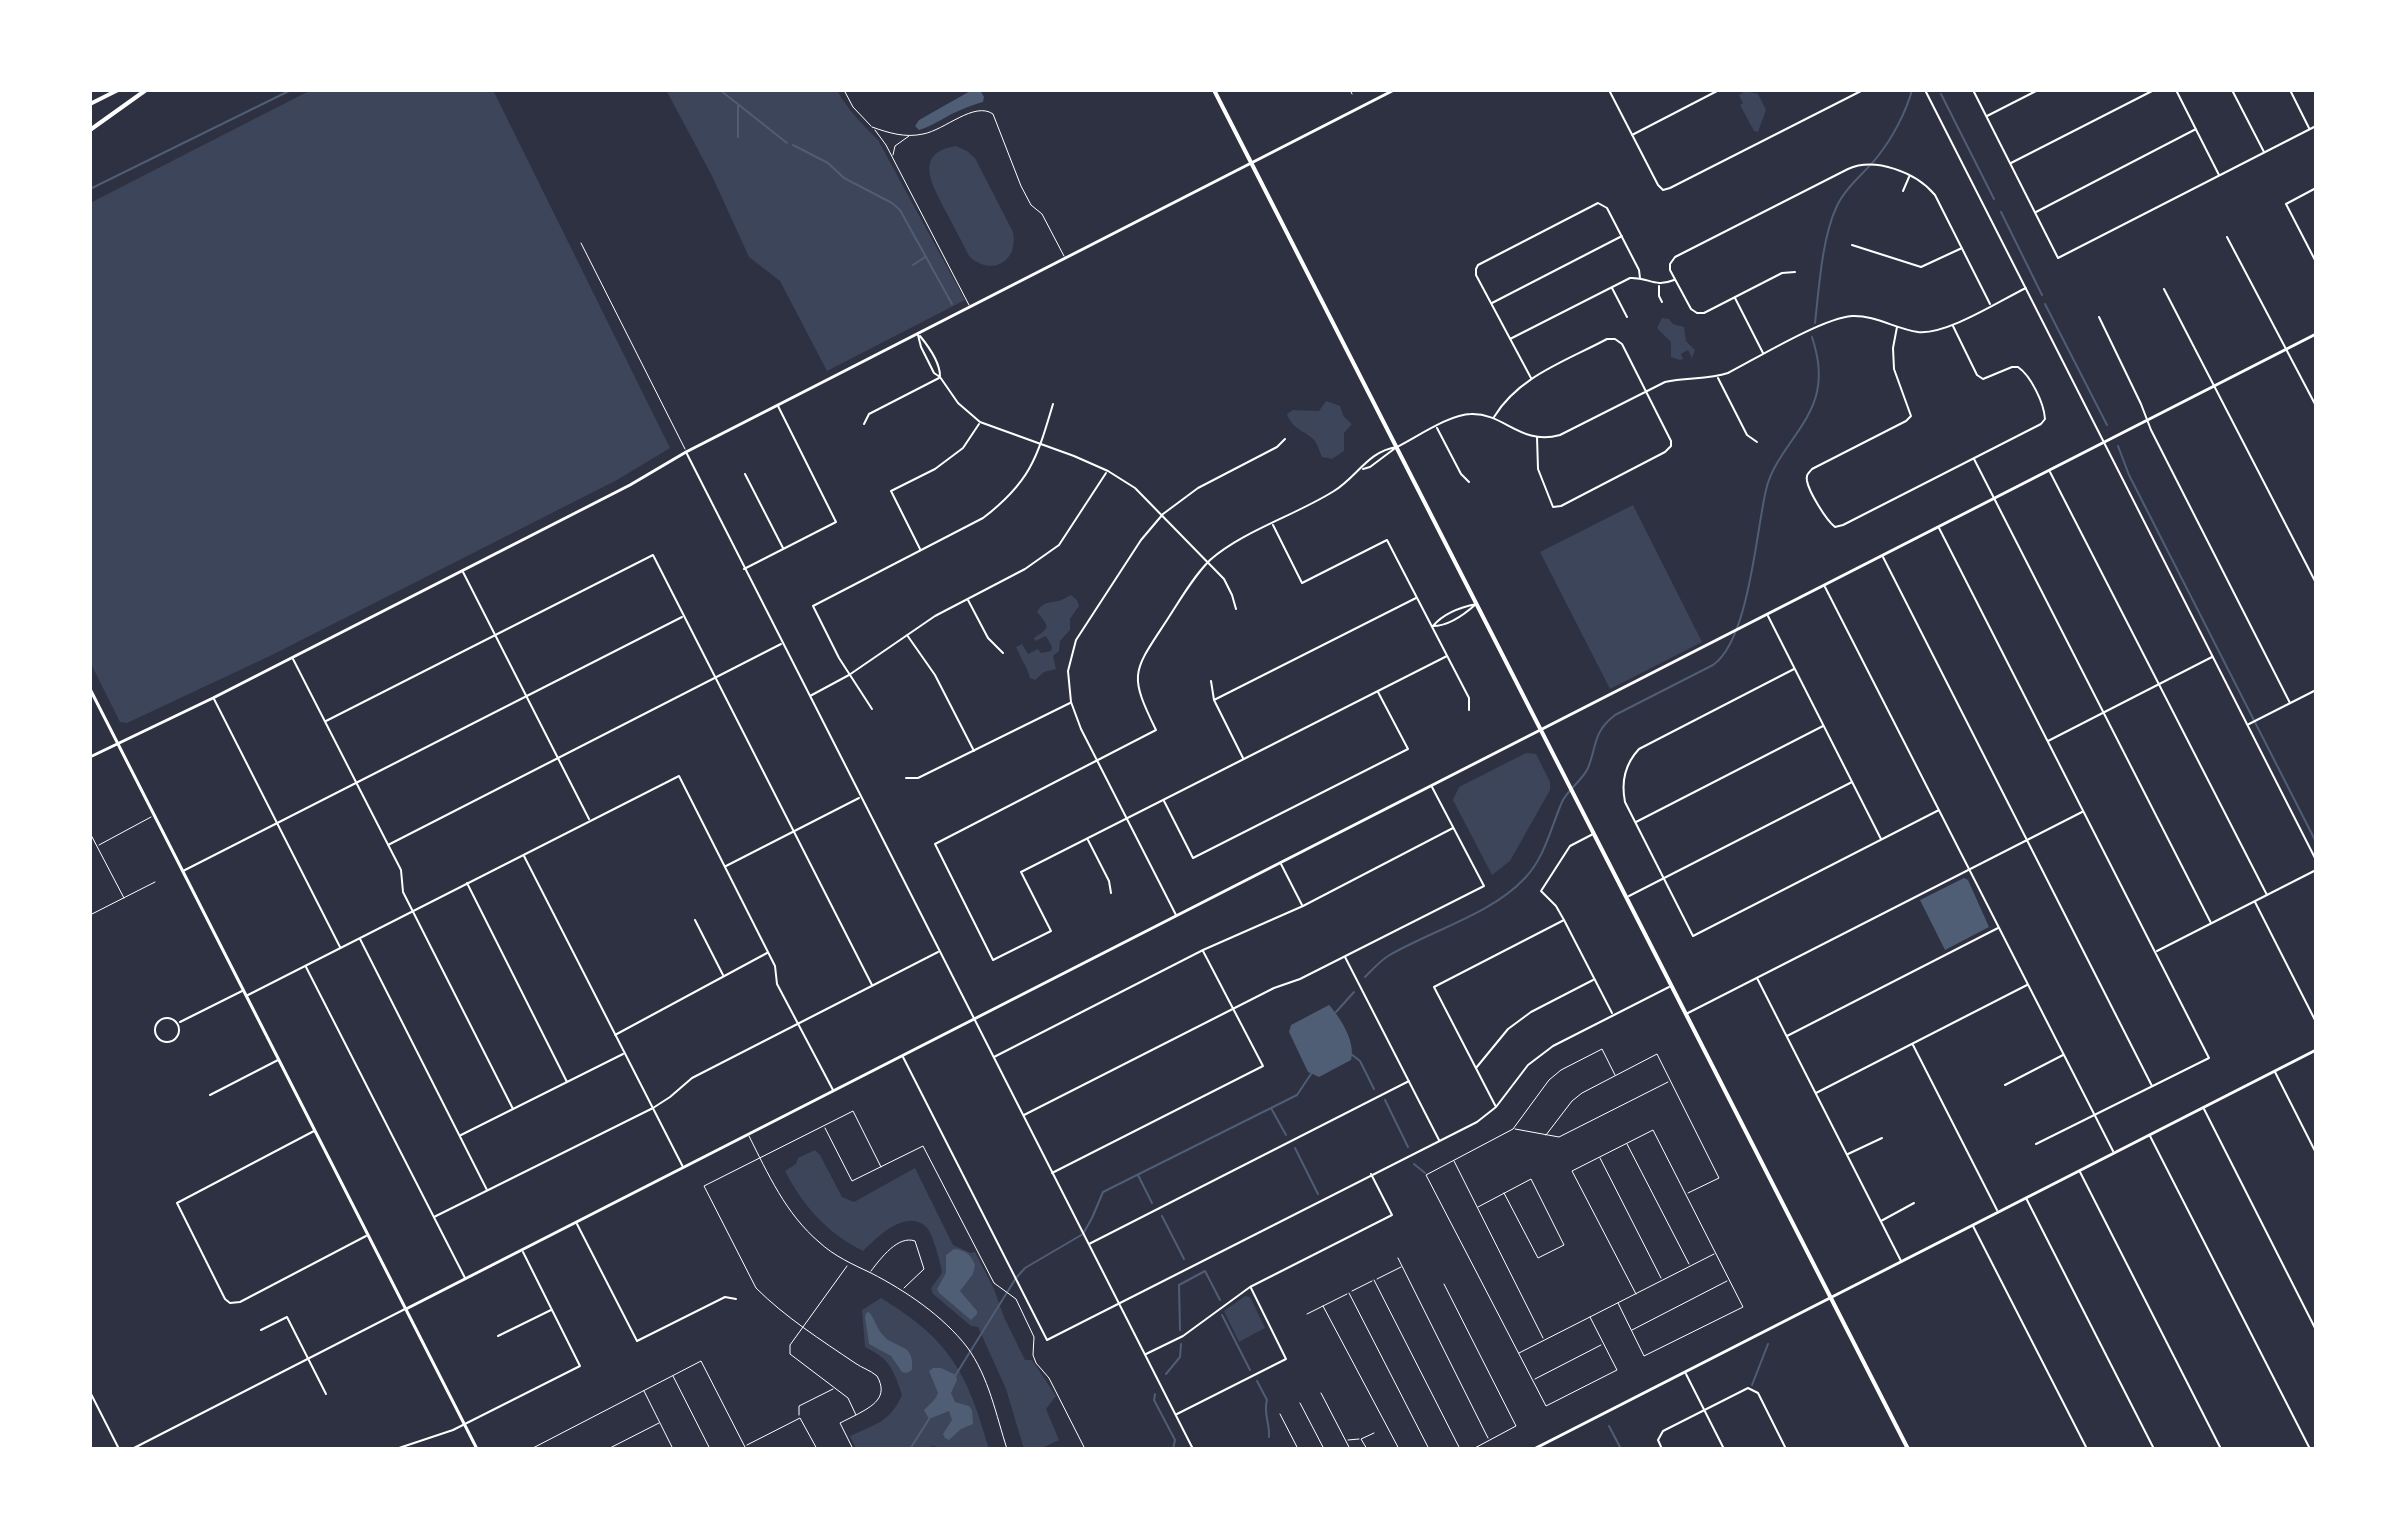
<!DOCTYPE html>
<html>
<head>
<meta charset="utf-8">
<style>
  body { margin:0 }
  #map { position:relative; width:2406px; height:1539px; overflow:hidden; background:#2d3142; font-family:"Source Sans 3",sans-serif }
  canvas { display:block }
  .frame { position:absolute; inset:0; border:92px solid #fff; pointer-events:none }
</style>
</head>
<body>
<div id="map">
<canvas width="2406" height="1539"></canvas>
<div class="frame"></div>
</div>
<script>
const context = document.querySelector('canvas').getContext('2d');
context.lineJoin = 'round';
function fillPath(path, color) {
  context.fillStyle = color;
  context.fill(path, 'evenodd');
}
function trace(path, color, width, dash) {
  context.strokeStyle = color;
  context.lineWidth = width;
  context.lineCap = dash ? 'butt' : 'round';
  context.setLineDash(dash || []);
  context.stroke(path);
}
fillPath(new Path2D(`
  M311 90H493L670 448 617 480 272 655 127 723 120 722 90 662V203Z
  M666 90H837C847 109 862 124 878 140L965 300 827 371 780 281 749 257 712 176Z
  M1741 90 1758 94 1766 110 1758 132 1754 131 1740 105 1743 103 1739 95 1743 93Z
  M956 146 967 151 975 158 1013 232C1019 262 991 277 969 256 961 240 953 225 945 210 932 184 913 153 956 146Z
  M1662 318 1669 319 1673 324 1684 327 1686 341 1695 350 1692 358 1688 350 1681 354 1683 359 1680 360 1671 357V342L1657 328Z
  M1326 401 1340 406 1344 417 1352 424 1344 433V451L1332 459 1322 457C1319 451 1318 443 1312 438 1302 430 1292 428 1287 414L1293 410 1319 411Z
  M1633 505 1702 642 1610 689 1540 552Z
  M1071 595 1077 600 1079 606 1070 619V630L1060 641 1059 651 1053 656 1056 669 1044 672 1035 680 1030 678C1027 667 1021 659 1016 647L1022 644 1028 654 1038 649 1041 653 1051 651 1052 647 1046 636 1035 641 1034 638C1050 627 1050 628 1037 612 1044 600 1049 604 1061 600 1064 599 1067 597 1071 595Z
  M1526 753 1536 754 1550 782V790L1510 861 1492 875 1453 800 1459 787Z
  M815 1150 820 1155 842 1197 854 1202 915 1168 953 1245 971 1253 975 1252 994 1289 1004 1317 1025 1360H1032L1056 1396 1046 1409 1059 1440 1040 1449H1024L1006 1389 978 1327 971 1326 933 1294 931 1288 942 1273C941 1264 938 1257 936 1248 933 1241 931 1230 924 1225 904 1210 876 1238 863 1251 827 1233 803 1206 785 1171L796 1164 798 1158Z
  M1245 1296 1250 1297 1265 1328 1239 1342 1224 1311Z
  M881 1298C950 1340 967 1372 989 1449H941L934 1446 919 1449H856L850 1436C876 1424 890 1422 902 1395 893 1369 891 1360 865 1347L862 1310Z`), '#3c4559');
fillPath(new Path2D(`
  M972 90H980L984 97 983 102C976 104 969 106 963 109 947 115 935 125 919 130L915 126 919 120Z
  M1964 878 1968 880 1989 927 1945 950 1920 900Z
  M1329 1005C1341 1018 1356 1043 1351 1060L1319 1077 1308 1072 1289 1032 1291 1025Z
  M954 1249C965 1250 971 1254 975 1265L973 1274 960 1291 977 1311V1314L971 1320 939 1293 937 1289 946 1273V1255Z
  M869 1312C875 1319 876 1327 882 1334 894 1350 915 1341 912 1370L907 1373 902 1372 891 1356 869 1344 865 1317 866 1313Z
  M933 1368H941L956 1375 957 1380 951 1393 955 1402 969 1406 972 1410 973 1424 961 1429 949 1440 945 1438 943 1434 952 1420 949 1411 929 1419 924 1410 935 1399 938 1393 929 1371Z`), '#4f5d75');
trace(new Path2D(`
  M720 90 787 143
  M1941 94 1994 199
  M738 106V137
  M793 145 828 163 844 178 892 203 900 210 952 304
  M90 189 291 90
  M2001 212 2042 295
  M913 265 925 257
  M2045 304 2107 425
  M1815 323C1819 288 1822 239 1836 208 1845 187 1865 173 1878 156 1893 137 1906 112 1912 90
  M2118 446 2129 475 2316 842
  M1365 977C1372 970 1379 962 1388 956 1430 931 1492 914 1525 878 1545 857 1551 827 1562 802 1568 789 1582 781 1588 768 1597 745 1593 732 1615 715L1713 665C1749 640 1756 532 1766 490 1774 454 1809 428 1817 392 1821 372 1818 356 1812 337
  M1336 1012 1354 992
  M1351 1054 1360 1061 1374 1089
  M1385 1100 1408 1147
  M1271 1108 1286 1135
  M1295 1148 1318 1194
  M1414 1164 1425 1173
  M1138 1175 1152 1203
  M1162 1216 1184 1259
  M1222 1315 1250 1370
  M1180 1330 1179 1285 1205 1271 1220 1300
  M1166 1374 1180 1357 1181 1344
  M955 1376 1016 1278 1025 1268 1083 1234 1092 1218 1103 1192 1297 1095 1311 1074
  M1257 1381 1267 1400C1263 1413 1270 1423 1269 1437
  M1752 1385 1768 1344
  M1155 1394 1154 1400 1175 1440 1173 1449
  M1609 1426 1621 1449
  M910 1449 929 1419`), '#4f5d75', 2);
trace(new Path2D(`
  M844 90 853 107 871 126
  M1350 90 1352 94
  M872 127C889 133 905 138 923 134 945 130 974 101 993 114L1021 186 1031 205 1042 214 1064 256
  M875 130 886 145 969 305
  M893 155 895 146 909 136
  M581 243 685 449
  M90 833 124 898
  M99 845 151 817
  M90 915 155 882
  M825 1128 852 1181 923 1146 994 1283 1016 1299 1034 1337 1033 1355 1036 1363 1049 1378 1085 1449
  M1515 1129 1559 1137 1668 1082
  M1546 1135 1572 1101 1582 1093 1657 1054 1719 1178 1688 1193
  M749 1136C768 1174 786 1214 819 1242 834 1256 852 1264 871 1273 906 1291 943 1316 967 1347 989 1377 996 1415 1007 1449
  M1627 1144 1689 1264
  M1600 1158 1661 1278
  M1454 1161 1543 1338
  M1478 1207 1531 1179 1564 1245 1538 1258 1504 1193
  M1398 1258 1488 1438
  M847 1266 790 1345V1354L848 1398 856 1415 840 1423 853 1449
  M871 1271C881 1258 898 1235 915 1241L924 1269 904 1288
  M1377 1279 1401 1267
  M1374 1280 1460 1449
  M1444 1284 1516 1426 1473 1449
  M1352 1291 1372 1281
  M1349 1293 1429 1449
  M1618 1303 1644 1356 1743 1307 1653 1130 1572 1171 1636 1294
  M1323 1306 1399 1449
  M1307 1314 1347 1294
  M1590 1317 1617 1370 1546 1406 1426 1175 1513 1129 1549 1080 1561 1070 1602 1049 1615 1075
  M1632 1330 1727 1281
  M1519 1353 1714 1254
  M673 1376 710 1449
  M1535 1379 1601 1345
  M644 1391 673 1449
  M1321 1393 1350 1449
  M1300 1403 1324 1449
  M1280 1414 1298 1449
  M799 1415V1406L833 1389
  M856 1415C873 1406 889 1397 877 1376 870 1370 862 1368 855 1363 821 1340 785 1317 756 1288L704 1186 853 1111 881 1167
  M1348 1440 1359 1439
  M747 1445 800 1418 817 1449
  M531 1449 701 1361 746 1449
  M608 1449 659 1423
  M1367 1449 1361 1439 1374 1433`), '#fff', 1);
trace(new Path2D(`
  M1609 90 1658 185 1663 190 1670 188 1863 90
  M1925 90 2316 860
  M1973 90 2058 258 2316 126
  M2176 90 2219 175
  M2232 90 2264 152
  M2290 90 2309 128
  M1987 116 2038 90
  M1632 135 1719 90
  M2011 163 2154 90
  M2316 188 2286 204 2316 262
  M1903 191 1909 177
  M2036 212 2196 129
  M2227 237 2316 406
  M1852 245 1921 267 1962 248
  M1795 272 1782 273 1704 313H1697L1691 309 1670 270V264L1675 257 1848 169C1875 157 1916 172 1935 195L1990 304
  M1659 286V296L1662 302
  M1612 288 1627 317
  M2164 289 2316 583
  M1735 298 1763 353
  M1492 303 1622 236
  M2099 317 2141 404 2151 430 2290 703
  M1897 327 1893 348 1894 369 1911 416 1906 421 1812 469C1808 474 1806 474 1807 481 1809 492 1826 520 1835 527L1843 525 2041 424 2045 419C2044 403 2031 376 2018 367H2012L1983 379 1977 375 1953 326
  M918 335 921 347 934 373 940 377 958 403 980 422 1074 456 1108 471 1135 488 1224 579 1232 595 1236 609
  M920 336C929 347 940 363 940 376
  M1510 339 1630 278C1649 277 1654 288 1674 280
  M1531 378 1476 275V269L1478 265 1598 203 1607 208 1639 270 1640 278
  M1718 378 1747 435 1757 442
  M1494 417C1519 376 1566 361 1607 339H1615L1622 344 1671 441V446L1665 452 1561 506 1553 507 1538 469 1537 437
  M864 424 869 414 939 378
  M1437 428 1461 474 1469 482
  M686 452 1193 1449
  M1974 459 2211 923
  M1363 469 1370 467 1394 449
  M2050 472 2267 895
  M745 474 783 548
  M1273 525 1302 583 1387 540 1469 698V710
  M1939 528 2209 1058 2036 1144
  M920 549 891 491 935 469 963 448 979 424
  M1883 557 2152 1086
  M744 569 836 522 778 406
  M463 572 589 819
  M1825 587 2113 1151
  M968 600 988 638 1003 653
  M1768 616 1881 839
  M1433 626C1449 626 1465 614 1476 604
  M1433 626C1443 614 1461 607 1477 604
  M907 635 935 675 974 751
  M1447 656 1021 872 1051 931 993 960 935 844 1156 730C1128 673 1133 672 1167 620 1180 600 1193 577 1210 560 1243 531 1296 515 1334 491 1357 477 1368 451 1397 447 1417 437 1450 414 1471 414 1505 413 1520 446 1560 435L1665 382C1686 377 1708 380 1728 373 1757 358 1823 318 1852 316 1875 315 1896 329 1918 332 1947 335 1999 301 2026 288
  M293 659 401 870 403 892 513 1109
  M1794 669 1639 749C1625 764 1621 782 1625 802L1693 936 1939 810
  M1211 681 1214 700 1243 758
  M810 696 849 675 935 616 1025 569 1059 545 1106 473
  M214 699 340 947
  M1214 700 1416 598
  M872 709 839 658 813 606 983 518C1030 482 1037 458 1053 404
  M326 721 653 555 872 985
  M2249 724 2316 690
  M2048 741 2212 657
  M906 778H918L1070 703
  M1164 801 1193 858 1408 749 1378 692
  M1636 822 1823 726
  M1593 834 1570 846 1541 891 1556 906 1564 920 1612 1013
  M1088 840 1109 881 1111 893
  M388 845 781 644
  M524 856 683 1167
  M1281 864 1302 905
  M726 866 859 798
  M183 871 682 617
  M467 883 567 1082
  M1629 896 1852 782
  M2255 902 2316 1022
  M1176 915 1081 729 1071 702 1068 671 1076 640 1141 540 1163 514 1198 488 1277 447 1285 439
  M695 920 723 975
  M360 939 487 1190
  M2157 951 2316 870
  M1345 957 1439 1140
  M306 967 465 1278
  M1757 978 1901 1261
  M246 996 679 776 775 966 777 984 833 1090
  M1686 1014 2082 812
  M155 1030a12 12 0 1 1 24 0a12 12 0 1 1-24 0Z
  M180 1022 242 991
  M615 1035 767 953
  M1787 1036 1998 928
  M1913 1045 1997 1210
  M903 1057 1047 1340 1477 1122 1496 1107 1528 1065 1553 1046 1669 987
  M994 1057 1203 950 1303 906 1453 828
  M1476 1068 1508 1029 1531 1012 1593 980
  M2275 1072 2316 1153
  M2005 1085 2063 1055
  M1816 1093 2027 985
  M210 1095 278 1060
  M1496 1107 1434 987 1564 920
  M2204 1109 2316 1330
  M1024 1115 1274 988 1300 979 1484 886 1432 787
  M314 1131 177 1203 225 1299 230 1303 240 1302 366 1236
  M461 1135 623 1054
  M2150 1136 2310 1449
  M1848 1154 1882 1138
  M2080 1172 2221 1449
  M1052 1173 1263 1066 1203 951
  M2026 1198 2154 1449
  M434 1217 653 1108 670 1097 692 1078 938 952
  M1881 1221 1914 1203
  M577 1224 637 1341 725 1297 736 1299
  M1973 1226 2087 1449
  M1089 1244 1409 1081
  M261 1330 287 1317 326 1394
  M498 1336 551 1310
  M1146 1354 1183 1336 1250 1287 1392 1215 1371 1174
  M1686 1374 1724 1449
  M90 1392 119 1449
  M1177 1414 1286 1359 1251 1288
  M132 1449 405 1309
  M396 1449 453 1430 580 1366 523 1252
  M1662 1449 1658 1440 1663 1431 1748 1388 1758 1393 1786 1449`), '#fff', 2);
trace(new Path2D(`
  M406 1309 2316 334`), '#fff', 3);
trace(new Path2D(`
  M90 689 477 1449
  M90 757 213 698 630 485 686 452 1394 90
  M1534 1449 2316 1050`), '#fff', 3);
trace(new Path2D(`
  M1214 90 1908 1449`), '#fff', 4);
trace(new Path2D(`
  M90 104 118 90
  M90 130 146 90`), '#fff', 4);
</script>
</body>
</html>
